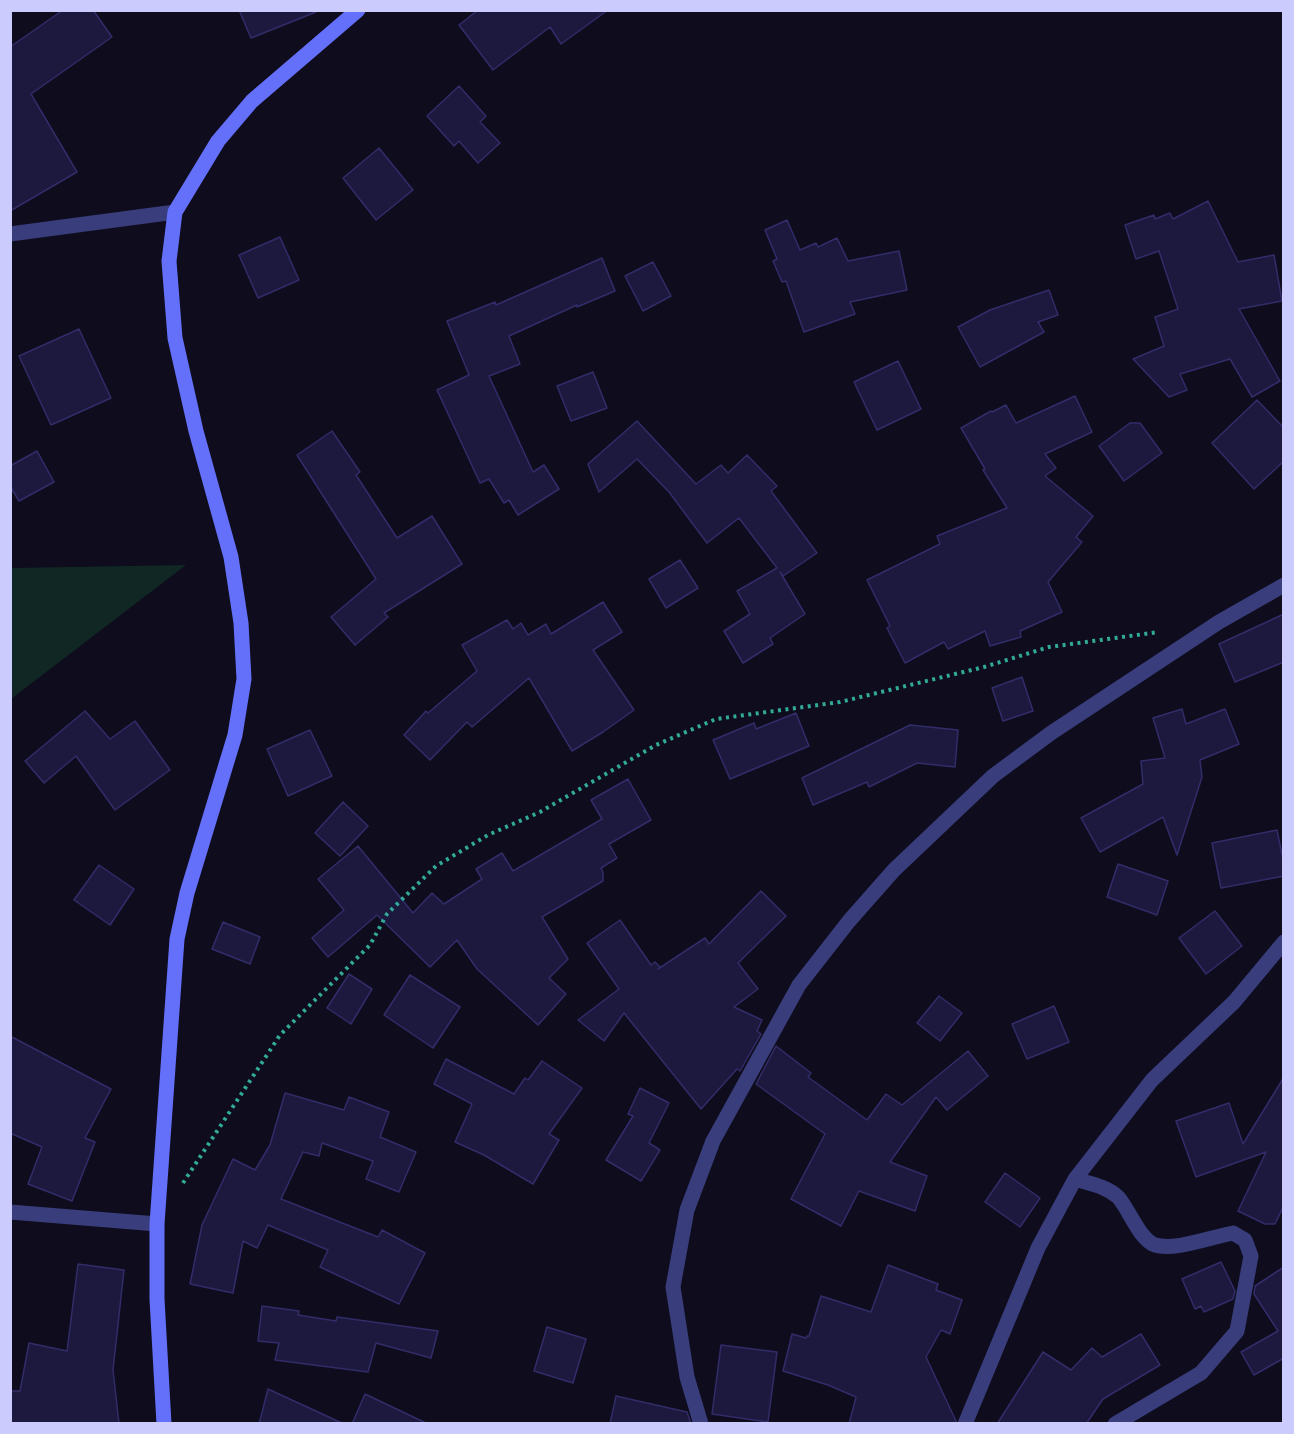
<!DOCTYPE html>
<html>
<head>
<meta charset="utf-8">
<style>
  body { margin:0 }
  #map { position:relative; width:1294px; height:1434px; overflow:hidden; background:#0e0c1d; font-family:"Work Sans",sans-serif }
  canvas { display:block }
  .frame { position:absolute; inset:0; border:12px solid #cbcbfd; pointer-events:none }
</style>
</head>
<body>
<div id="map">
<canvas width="1294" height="1434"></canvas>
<div class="frame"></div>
</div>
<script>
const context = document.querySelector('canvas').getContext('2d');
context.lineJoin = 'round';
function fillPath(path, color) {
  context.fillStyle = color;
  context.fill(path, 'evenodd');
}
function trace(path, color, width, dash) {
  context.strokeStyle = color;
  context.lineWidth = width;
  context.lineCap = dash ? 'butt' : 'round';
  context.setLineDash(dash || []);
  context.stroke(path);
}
fillPath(new Path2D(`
  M186 565 11 699V568Z`), '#102724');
const building = new Path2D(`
  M63 10H93L112 37 31 94 77 172 10 211V47Z
  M239 10H316V12L251 38Z
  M478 10H608L561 44 550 27 493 70 459 25Z
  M459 86 486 116 480 122 500 143 478 163 459 141 454 146 427 116Z
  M379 148 413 190 376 220 343 178Z
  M1208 201 1238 262 1274 255 1282 301 1239 309 1280 381 1252 397 1230 359 1180 374 1187 390 1169 397 1133 359 1164 346 1155 317 1178 309 1159 251 1136 259 1125 225 1154 215 1155 219 1170 213 1173 219Z
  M787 220 800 250 816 243 818 247 837 238 848 261 899 251 907 290 850 302 855 314 804 332 786 281 782 282 773 261 777 259 765 230Z
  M280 237 299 280 258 298 239 255Z
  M602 258 615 291 577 307V305L509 336 520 364 489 376 533 472 544 465 559 489 518 515 509 500 504 503 489 479 480 483 437 390 469 375 447 321 495 302 496 305Z
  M653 262 671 296 643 311 625 276Z
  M1049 290 1058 315 1038 322 1044 332 980 367 958 327 990 310Z
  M79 329 111 398 51 425 19 356Z
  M898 361 921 409 877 430 854 382Z
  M593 372 607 408 571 421 557 386Z
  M1075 396 1092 432 1045 454 1056 468 1045 476 1093 516 1076 537 1082 542 1048 582 1062 612 1020 631 1021 637 990 646 985 631 948 649 944 642 905 663 887 628 890 626 867 580 940 544 937 536 1007 508 983 470 985 469 961 428 991 411 992 412 1006 405 1016 423Z
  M1257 400 1284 428V461L1254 489 1212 443Z
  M637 421 696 484 721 465 728 473 747 455 777 486 771 491 817 553 783 576 780 572 805 614 770 638 773 644 743 663 724 631 750 614 737 591 777 568 739 518 707 543 669 492 637 459 599 492 588 464Z
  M1130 423H1140L1162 453 1124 481 1099 446Z
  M332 431 360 472 356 475 397 538 432 516 462 564 384 613 388 617 355 645 331 617 376 579 297 455Z
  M37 451 54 482 19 501 10 486V466Z
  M680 560 698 588 666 608 649 579Z
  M603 602 622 632 593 650 634 710 603 732 572 751 529 678 472 727 467 722 430 760 404 735 426 711 428 713 477 671 462 645 507 620 513 629 521 623 528 635 546 624 551 634Z
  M1284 614V662L1235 682 1219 644Z
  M1022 677 1033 711 1003 721 992 688Z
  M1182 709 1186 724 1225 709 1239 744 1200 760 1202 777 1177 855 1163 817 1100 852 1081 818 1143 784 1141 761 1165 758 1153 718Z
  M85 711 110 739 135 721 170 770 115 810 76 756 44 783 25 761Z
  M796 713 809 746 730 779 713 740 754 723 756 729Z
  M910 725 958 730 955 767 917 763 869 787 867 782 813 805 802 778Z
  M310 730 332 776 288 796 267 749Z
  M628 779 651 820 609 844 617 858 601 868 603 872V881L542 917 568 959 549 978 566 994 538 1025 477 969 457 940 430 967 377 915 328 957 312 938 344 910 318 879 358 846 413 913 432 893 444 904 482 879 476 869 502 853 513 871 602 819 591 800Z
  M343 802 368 826 340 856 315 833Z
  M1277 830 1284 864V876L1221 888 1212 843Z
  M1118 864 1168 881 1157 915 1107 897Z
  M99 865 134 889 110 925 74 900Z
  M761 891 786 916 738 963 758 989 734 1007 762 1020 757 1031 761 1034 740 1071 737 1069 701 1109 624 1013 604 1041 578 1020 619 989 587 943 620 920 651 965 655 962 660 967 658 969 705 938 709 944Z
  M1215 911 1242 946 1206 974 1179 938Z
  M223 922 260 937 250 964 212 949Z
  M349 974 372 989 351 1024 327 1008Z
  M410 975 460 1007 433 1048 384 1015Z
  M939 996 962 1013 940 1041 917 1023Z
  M1054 1006 1069 1042 1027 1059 1012 1024Z
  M10 1036 111 1089 85 1138 95 1142 72 1201 28 1184 42 1147 10 1133Z
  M776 1046 811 1073 808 1077 867 1120 886 1094 902 1105 968 1051 988 1076 947 1110 936 1097 890 1162 927 1176 915 1211 859 1191 841 1226 791 1199 825 1134 756 1084Z
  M446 1059 514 1094 525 1078 528 1080 542 1061 582 1088 549 1134 559 1140 533 1184 484 1155 455 1142 472 1104 434 1084Z
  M1284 1077V1205L1275 1224H1265L1238 1211 1266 1152 1196 1177 1176 1121 1229 1103 1243 1144Z
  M640 1088 669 1103 649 1143 660 1150 641 1181 606 1160 633 1116 628 1114Z
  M285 1093 344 1110 349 1097 389 1112 380 1137 416 1152 399 1192 366 1179 373 1161 322 1143 319 1156 303 1152 281 1199 378 1237 382 1230 425 1253 399 1304 320 1267 328 1250 268 1225 257 1248 243 1241 233 1293 190 1284 202 1225 233 1159 255 1170 270 1145Z
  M1005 1173 1040 1198 1020 1227 985 1202Z
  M1221 1262 1235 1291 1233 1299 1204 1312 1201 1306 1195 1309 1182 1279Z
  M78 1264 124 1270 113 1370 119 1424H10V1391H20L29 1343 67 1351Z
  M888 1265 938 1284 936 1290 962 1300 950 1334 941 1330 926 1357 956 1421 955 1424H849L856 1397 828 1385 783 1371 792 1334 806 1338 807 1336H809L821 1296 871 1312Z
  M1284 1267V1358L1254 1375 1241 1352 1278 1331 1254 1294 1255 1286Z
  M262 1306 299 1311 298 1315 336 1321 337 1317 438 1331 431 1358 376 1343 368 1372 275 1360 279 1343 258 1341Z
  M547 1327 586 1339 573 1383 534 1371Z
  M1141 1334 1160 1365 1103 1399 1086 1424H997L1043 1352 1071 1370 1092 1348 1102 1357Z
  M721 1345 777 1352 768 1422 712 1414Z
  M268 1389 344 1424H259Z
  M365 1394 428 1424H352Z
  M616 1396 687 1412 691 1424H610Z`);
fillPath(building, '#1d193e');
trace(building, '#322c69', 1.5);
trace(new Path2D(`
  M183 1183 280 1035 370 945 387 914 436 866 488 835 540 812 656 745 716 719 840 702 984 667 1049 647 1159 632`), '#31ab98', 4, [3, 4.5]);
trace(new Path2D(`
  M10 234 175 212
  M1075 1179C1090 1184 1106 1186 1118 1197 1129 1209 1139 1239 1155 1245 1174 1251 1212 1237 1233 1233L1245 1240 1251 1256 1237 1331 1201 1373 1115 1424
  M10 1212 157 1224
  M701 1424 687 1377 673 1287 687 1210 713 1141 799 985 849 921 894 870 993 776 1051 733 1219 622 1284 585
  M965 1424 1038 1248 1075 1179 1152 1080 1234 1002 1284 942`), '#393d7b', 15);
trace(new Path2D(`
  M164 1424 157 1299V1224L177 939 187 893 235 735 244 679 241 623 231 557 196 431 175 338 169 261 175 212 218 141 252 101 358 10`), '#6570fa', 15);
</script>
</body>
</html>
